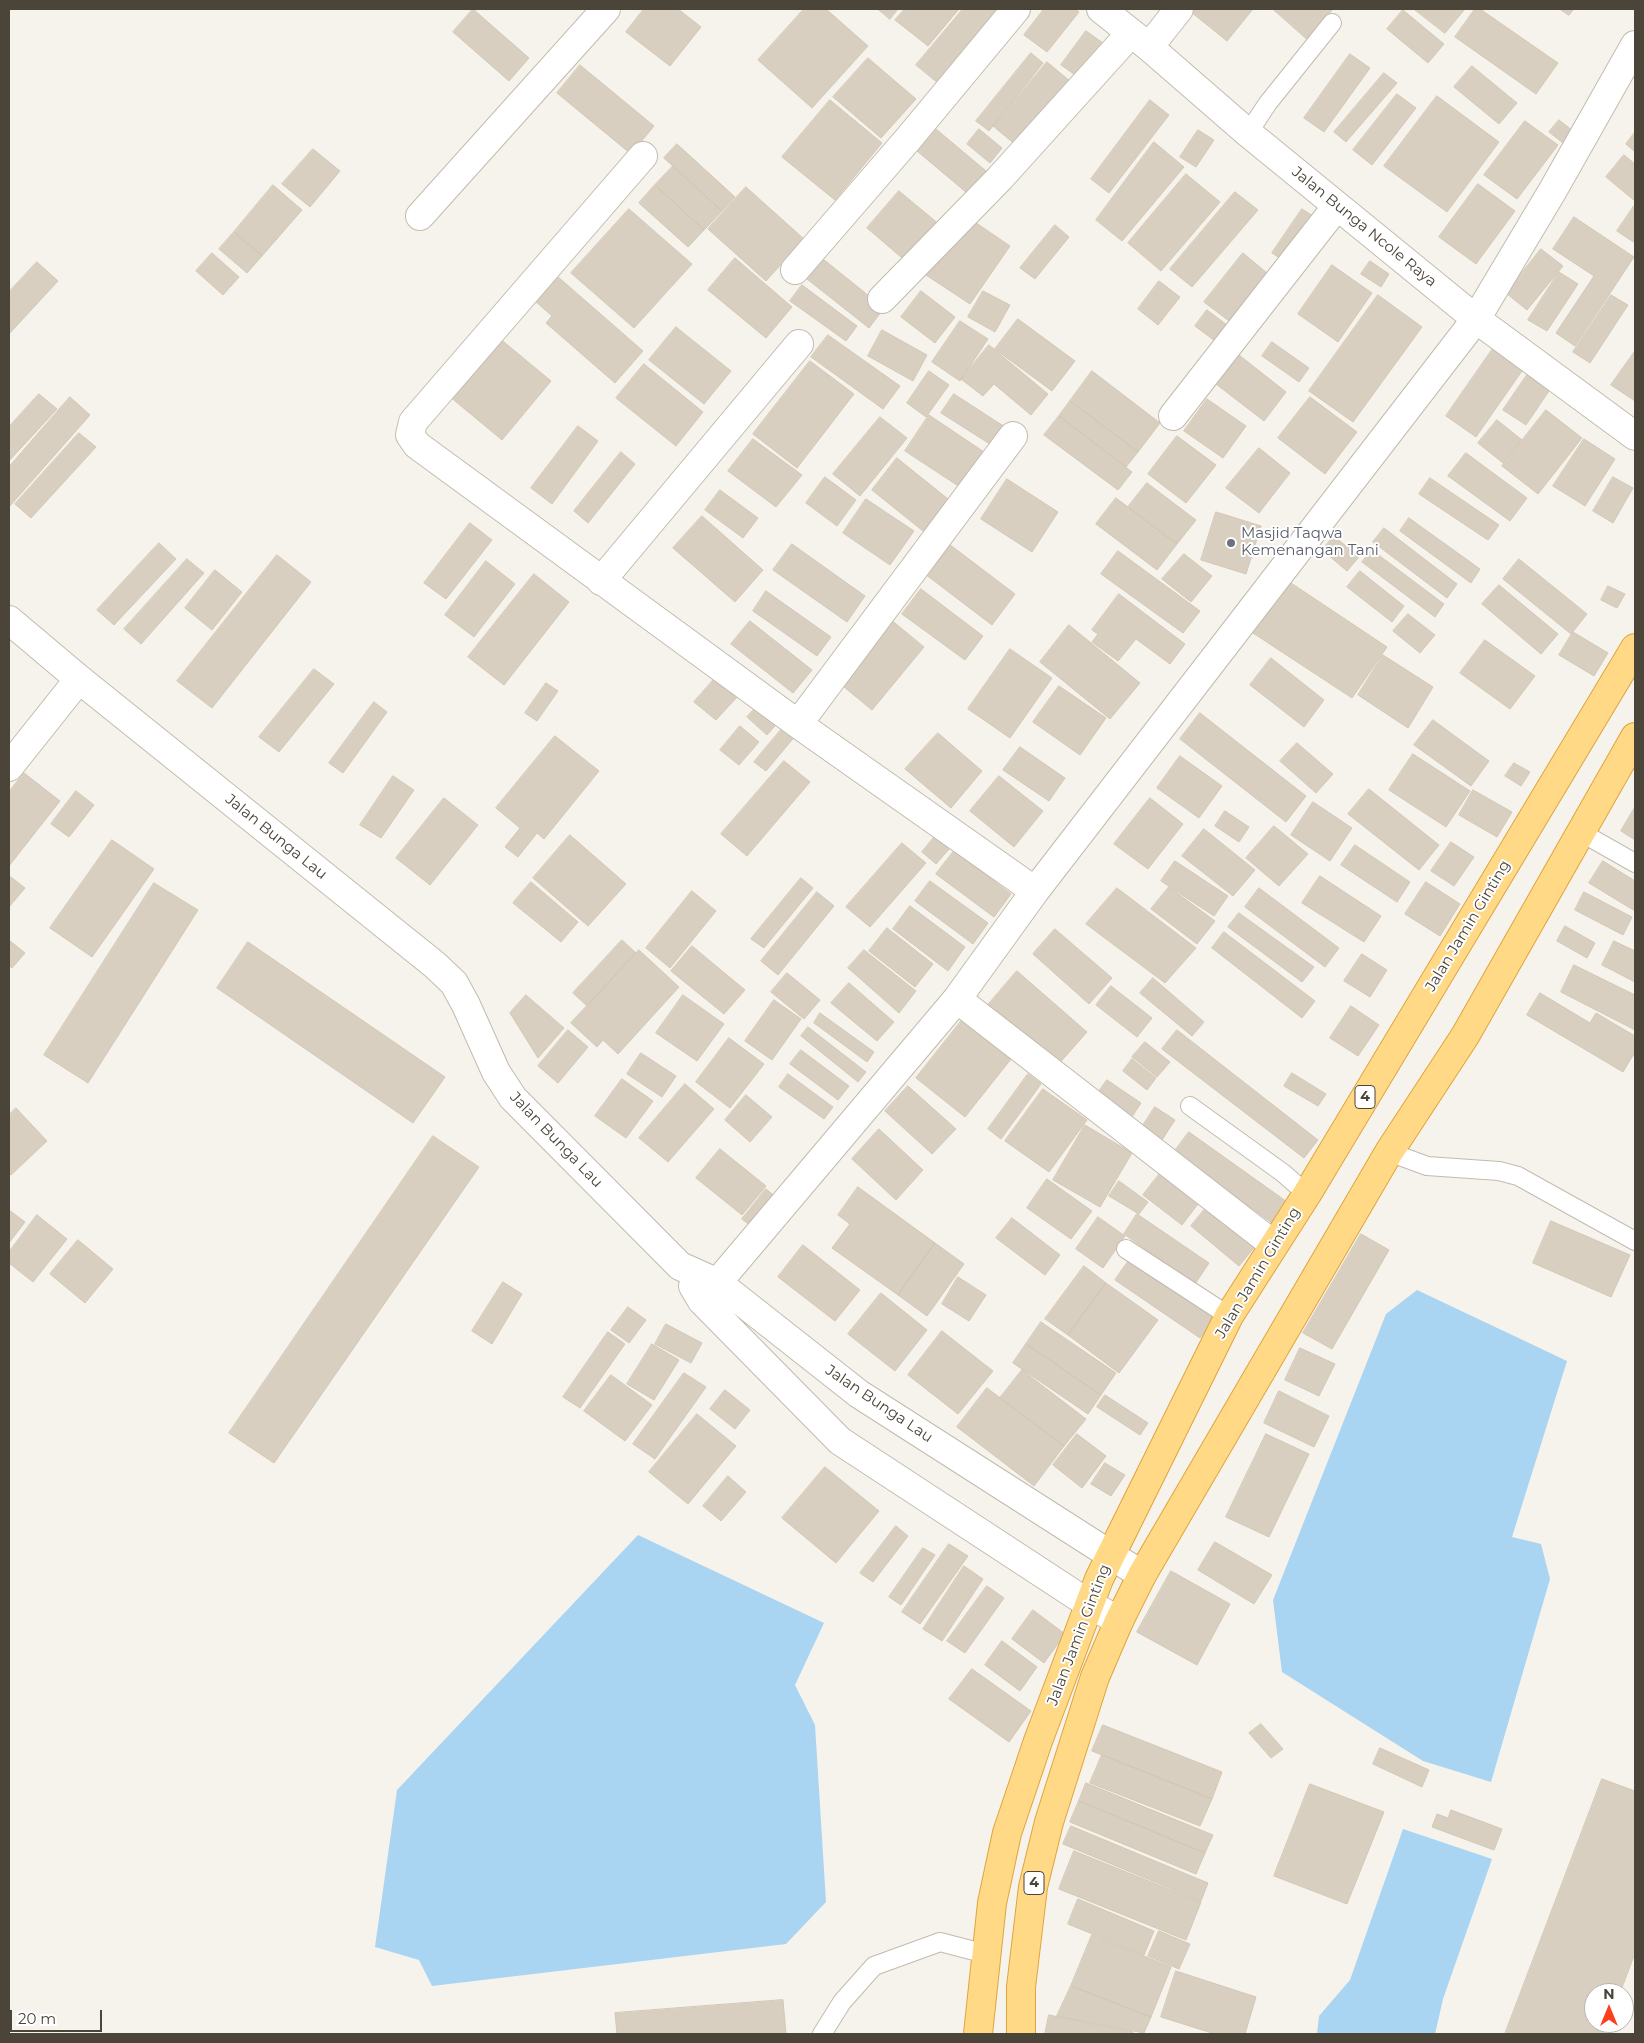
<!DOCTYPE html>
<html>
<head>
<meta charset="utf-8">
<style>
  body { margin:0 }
  #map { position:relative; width:1644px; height:2043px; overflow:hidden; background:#f6f3ec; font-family:Montserrat,sans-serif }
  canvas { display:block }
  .frame { position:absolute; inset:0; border:10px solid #4b4439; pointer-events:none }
  .north { position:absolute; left:1584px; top:1983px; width:50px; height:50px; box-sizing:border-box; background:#fff; border:1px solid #b7b4b0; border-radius:50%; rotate:0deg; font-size:14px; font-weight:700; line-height:20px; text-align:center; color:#4b4439 }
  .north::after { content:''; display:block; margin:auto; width:18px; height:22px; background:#fc3f1d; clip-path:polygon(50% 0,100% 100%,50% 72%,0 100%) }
  .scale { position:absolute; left:10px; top:2010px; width:92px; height:22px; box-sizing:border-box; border:2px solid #4b4439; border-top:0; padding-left:6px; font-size:15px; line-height:18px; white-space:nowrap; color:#4b4439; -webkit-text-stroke:4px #fff; paint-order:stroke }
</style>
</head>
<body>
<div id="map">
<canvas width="1644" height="2043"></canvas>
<div class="frame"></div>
<div class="north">N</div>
<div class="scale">20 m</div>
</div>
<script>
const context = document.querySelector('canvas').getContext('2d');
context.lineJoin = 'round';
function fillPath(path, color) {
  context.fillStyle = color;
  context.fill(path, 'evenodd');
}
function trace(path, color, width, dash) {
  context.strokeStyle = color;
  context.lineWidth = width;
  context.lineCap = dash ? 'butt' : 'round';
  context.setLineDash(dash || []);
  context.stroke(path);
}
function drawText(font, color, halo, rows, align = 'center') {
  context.font = font + ' Montserrat,sans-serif';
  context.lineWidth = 4;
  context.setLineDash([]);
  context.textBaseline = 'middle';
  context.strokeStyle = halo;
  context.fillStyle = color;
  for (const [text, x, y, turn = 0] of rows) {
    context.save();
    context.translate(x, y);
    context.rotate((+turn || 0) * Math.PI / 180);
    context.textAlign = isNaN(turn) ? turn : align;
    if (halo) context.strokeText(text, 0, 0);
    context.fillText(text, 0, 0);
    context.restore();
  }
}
fillPath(new Path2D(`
  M1417 1290 1567 1361 1512 1537 1541 1544 1550 1579 1491 1782 1423 1761 1282 1672 1273 1600 1386 1314Z
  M638 1535 824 1623 795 1685 815 1725 826 1902 786 1944 432 1986 419 1960 375 1947 397 1790Z
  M1403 1829 1492 1859 1443 1999 1435 2034H1317L1319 2016 1350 1980Z`), '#a9d4f2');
const building = new Path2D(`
  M473 9 529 58 509 81 453 32Z
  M644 9H678L701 27 670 66 626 32Z
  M804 9H826L868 46 812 108 758 60Z
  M878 9H898L890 19Z
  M905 9H959L928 46 895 20Z
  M963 9H1011L944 88 916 65Z
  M1044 9H1075L1079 12 1047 52 1024 35Z
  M1193 9H1253L1227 41 1191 12Z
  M1273 9H1333L1307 39Z
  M1414 9H1465L1445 33Z
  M1475 9H1480L1558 63 1536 94 1455 37Z
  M1560 9H1574L1569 15Z
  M1403 10 1444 44 1428 63 1387 29Z
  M1086 31 1103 43 1078 77 1061 65Z
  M1031 53 1043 63 989 131 976 121Z
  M1350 54 1370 68 1324 132 1304 118Z
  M868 58 916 99 881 138 833 97Z
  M1047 62 1076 86 1022 150 993 126Z
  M580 65 654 126 631 154 557 93Z
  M1472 66 1517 103 1499 124 1454 87Z
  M1384 73 1397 83 1346 142 1334 132Z
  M1397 94 1416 108 1372 165 1353 150Z
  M1437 96 1499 142 1447 212 1384 166Z
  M830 100 882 143 835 200 782 157Z
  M1150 100 1169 115 1109 193 1091 179Z
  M1559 120 1577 134 1567 146 1549 132Z
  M1525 121 1558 145 1517 199 1484 175Z
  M936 129 992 176 973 198 917 151Z
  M979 129 1002 148 990 163 967 144Z
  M1198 130 1214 140 1196 167 1180 157Z
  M1635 132V152L1626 144Z
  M1154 142 1184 167 1122 241 1096 220Z
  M677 144 735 197 722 211 664 158Z
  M313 149 340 171 310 207 282 184Z
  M1624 155 1635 164V201L1606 177Z
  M673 166 722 211 704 230 655 185Z
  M1186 174 1220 202 1161 271 1128 243Z
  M1478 184 1515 211 1476 264 1439 237Z
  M273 185 302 210 262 256 234 232Z
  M655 185 704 230 688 247 639 203Z
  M746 187 804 239 766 281 708 229Z
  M899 191 940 225 908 263 867 228Z
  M1235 192 1258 210 1192 287 1170 269Z
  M1634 206 1635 207V243L1617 231Z
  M629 209 692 264 634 328 571 273Z
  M1302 209 1316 218 1286 262 1272 253Z
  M966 216 1010 246 970 304 926 275Z
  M1574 217 1634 257 1575 346 1556 333 1594 276 1553 249Z
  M1055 225 1069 237 1035 279 1020 268Z
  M234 232 262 256 247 273 219 249Z
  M1541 249 1563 266 1527 310 1506 293Z
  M212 253 239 277 223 295 196 271Z
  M1243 253 1267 273 1229 321 1204 302Z
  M735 258 792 307 766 338 708 290Z
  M823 259 884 308 869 328 807 279Z
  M1370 261 1389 274 1381 287 1361 274Z
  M37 262 58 281 9 334V292Z
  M1332 265 1372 293 1338 342 1298 314Z
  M1559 272 1578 284 1547 331 1528 320Z
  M557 276 643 351 615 383 546 323 552 316 535 301Z
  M1159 281 1180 297 1158 325 1138 309Z
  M802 285 857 326 846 341 790 301Z
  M921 291 955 317 935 343 901 317Z
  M983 291 1010 305 995 332 968 317Z
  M1378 295 1422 327 1353 422 1309 391Z
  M1611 295 1628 305 1590 363 1573 352Z
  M1207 310 1231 328 1219 344 1195 326Z
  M1018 319 1075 361 1052 391 995 349Z
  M960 321 988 339 960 381 932 362Z
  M676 327 731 371 704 404 649 360Z
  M882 330 927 355 913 381 868 356Z
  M828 335 900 386 883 409 811 357Z
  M498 337 551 381 502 440 449 396Z
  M1272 342 1309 368 1299 382 1262 356Z
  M989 345 1048 394 1031 415 994 384 983 396 961 379Z
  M1494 347 1524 368 1476 437 1446 416Z
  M1635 351V401L1611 385Z
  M1239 355 1286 392 1264 421 1216 384Z
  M810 361 854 394 797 468 753 434Z
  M644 364 703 412 676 446 616 398Z
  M929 371 949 385 926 417 907 403Z
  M1092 371 1160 423 1138 452 1070 401Z
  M1527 375 1549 391 1526 425 1503 410Z
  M39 394 57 409 9 461V427Z
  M954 394 1005 427 993 446 941 413Z
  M70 397 90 415 9 507V467Z
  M1310 397 1357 432 1325 474 1278 438Z
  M1207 399 1246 426 1223 458 1184 431Z
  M1070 401 1138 452 1126 467 1059 416Z
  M1546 410 1582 438 1538 494 1502 466Z
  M929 415 990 456 966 491 905 451Z
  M1059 416 1132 472 1118 490 1044 435Z
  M880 417 907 438 860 496 833 474Z
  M1497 420 1522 440 1503 463 1478 443Z
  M578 426 598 441 552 504 531 488Z
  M79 433 96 447 31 518 15 504Z
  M1177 436 1216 465 1186 503 1148 474Z
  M753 439 802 475 776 507 728 471Z
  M1584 439 1615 459 1585 506 1553 486Z
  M1259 448 1290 473 1259 513 1226 488Z
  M621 452 635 464 588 523 574 511Z
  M1466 453 1527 498 1510 521 1448 476Z
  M897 458 948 499 923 531 872 490Z
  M825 477 856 500 837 526 806 503Z
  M1613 477 1633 488 1613 523 1593 511Z
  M1430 478 1499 525 1488 540 1419 494Z
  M1007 479 1058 512 1032 552 981 519Z
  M1147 483 1196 520 1177 544 1128 507Z
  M720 490 758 518 743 538 705 510Z
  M1116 498 1177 544 1157 570 1096 524Z
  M866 499 914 531 890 565 843 533Z
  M1216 512 1261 526 1246 574 1201 560Z
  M702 516 763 570 735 602 673 548Z
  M1409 518 1480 569 1471 583 1400 531Z
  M470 523 492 540 446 599 424 583Z
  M1384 528 1457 584 1447 598 1373 542Z
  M1334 536 1359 557 1347 571 1322 550Z
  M159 543 176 559 114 625 97 610Z
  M792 544 865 596 847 622 773 570Z
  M949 544 1015 594 992 625 925 574Z
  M1372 550 1444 604 1435 617 1362 562Z
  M1118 551 1200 611 1183 633 1101 574Z
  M1184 554 1212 576 1191 602 1162 579Z
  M277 555 311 582 212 708 177 681Z
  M187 559 204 573 141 644 124 629Z
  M1519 559 1587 614 1571 634 1503 579Z
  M486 561 515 584 474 637 445 615Z
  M215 570 242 592 212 630 185 608Z
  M1360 571 1404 606 1392 622 1347 587Z
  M534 574 569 602 504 685 468 657Z
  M1288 581 1387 647 1352 698 1253 633Z
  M1499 585 1558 634 1541 654 1482 604Z
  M1608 586 1625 594 1617 608 1601 600Z
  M921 589 983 636 965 660 902 614Z
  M766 591 831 637 817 656 753 611Z
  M1119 594 1185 644 1170 664 1136 639 1118 661 1092 642 1098 634 1092 630Z
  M1408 614 1435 635 1420 653 1393 631Z
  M890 619 924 647 872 710 838 682Z
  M750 621 812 670 793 693 731 644Z
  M1069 625 1140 683 1110 719 1040 662Z
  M1573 632 1608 653 1594 676 1559 655Z
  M1485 640 1535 676 1510 709 1460 673Z
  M1010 649 1052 678 1010 738 968 709Z
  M1383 655 1433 687 1408 728 1358 695Z
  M1271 658 1324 700 1304 727 1250 685Z
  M314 669 334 684 279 752 259 737Z
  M716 677 738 696 716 720 694 702Z
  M546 683 558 691 537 721 525 713Z
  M1059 686 1106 718 1080 755 1033 722Z
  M374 702 387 712 343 773 329 763Z
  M761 702 781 719 767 735 747 717Z
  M1200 713 1306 796 1286 822 1180 739Z
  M1433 720 1489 761 1471 786 1414 745Z
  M785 725 796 735 766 771 754 762Z
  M740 726 759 742 739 765 720 750Z
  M938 733 982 771 951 808 905 769Z
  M555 736 599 771 544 839 537 833 518 857 505 847 520 828 496 808Z
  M1297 743 1333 774 1316 793 1280 761Z
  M1020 747 1065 778 1049 801 1003 770Z
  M1413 754 1470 791 1446 827 1389 790Z
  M1180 756 1222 786 1199 818 1157 788Z
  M784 761 810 782 747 856 721 834Z
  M1514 763 1530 772 1521 786 1505 776Z
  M24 773 60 801 9 866V792Z
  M393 776 414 790 381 838 360 825Z
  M999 776 1043 811 1014 847 970 811Z
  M1369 789 1439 845 1419 870 1348 814Z
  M1473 790 1512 812 1497 837 1459 815Z
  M76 791 94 805 69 837 51 824Z
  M444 798 478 825 430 885 396 858Z
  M1150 798 1183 824 1148 869 1114 844Z
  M1313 802 1352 828 1330 861 1291 835Z
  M1635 807V840L1621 831Z
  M1225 811 1249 827 1239 842 1215 826Z
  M1274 826 1308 854 1279 886 1246 858Z
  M1204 829 1255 870 1233 896 1182 856Z
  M570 835 626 884 588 926 533 878Z
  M936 835 951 847 936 864 922 852Z
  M112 840 154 869 92 957 50 928Z
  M1451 842 1474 857 1454 886 1431 871Z
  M902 843 926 863 870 927 846 907Z
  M1355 845 1410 882 1397 902 1341 865Z
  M954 851 1011 894 994 917 936 874Z
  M1175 861 1228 896 1214 916 1161 881Z
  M1603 861 1635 881V911L1589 883Z
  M1320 876 1381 916 1364 942 1302 903Z
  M11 877 25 888 9 907V879Z
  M801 878 813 888 764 948 751 939Z
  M930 881 988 923 973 944 915 901Z
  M531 882 578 922 561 942 513 903Z
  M1426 882 1460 904 1440 936 1405 914Z
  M154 883 198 910 88 1083 44 1055Z
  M1169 887 1215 921 1197 944 1151 909Z
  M1117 888 1196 948 1165 983 1086 924Z
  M1259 888 1339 948 1325 967 1245 907Z
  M692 891 716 911 670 968 646 948Z
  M817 892 834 906 778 975 761 961Z
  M1584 892 1632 917 1623 935 1575 910Z
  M910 906 965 947 948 971 893 929Z
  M1239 913 1314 967 1302 982 1228 927Z
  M1565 926 1595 943 1587 958 1557 941Z
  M887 928 933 964 915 987 869 951Z
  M1055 929 1112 978 1089 1004 1033 954Z
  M1224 932 1315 1001 1302 1018 1212 948Z
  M9 940 25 953 12 968 9 965Z
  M622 940 636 953 587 1006 573 993Z
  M1614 941 1635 951V982L1602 965Z
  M248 942 445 1077 413 1123 217 988Z
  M692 946 745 990 724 1014 671 971Z
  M639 950 679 987 618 1054 603 1040 597 1047 571 1023Z
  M864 950 916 991 899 1013 848 968Z
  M1362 954 1387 970 1370 997 1344 981Z
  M1574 965 1635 995V1030L1561 992Z
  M1017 971 1087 1032 1057 1066 987 1006Z
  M787 973 820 1000 804 1019 771 992Z
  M1153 978 1204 1022 1192 1036 1140 993Z
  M849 983 894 1022 877 1041 831 1003Z
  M1111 986 1152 1018 1137 1037 1096 1005Z
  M1540 993 1590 1023 1596 1013 1635 1036V1052L1623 1072 1527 1015Z
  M526 995 564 1028 538 1058 510 1013Z
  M683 995 724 1024 697 1061 656 1033Z
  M774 1000 801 1019 772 1060 745 1041Z
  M1351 1006 1379 1025 1358 1056 1330 1038Z
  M820 1013 874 1052 867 1062 814 1023Z
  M966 1015 1015 1054 965 1117 916 1078Z
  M808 1027 866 1072 858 1082 801 1036Z
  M568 1030 588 1047 558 1083 538 1066Z
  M1177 1030 1318 1140 1304 1158 1162 1049Z
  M729 1038 764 1064 730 1108 696 1082Z
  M1145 1042 1170 1062 1157 1077 1132 1057Z
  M801 1050 849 1086 838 1100 790 1064Z
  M641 1053 676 1076 662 1097 627 1074Z
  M1132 1059 1156 1078 1147 1090 1123 1071Z
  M1292 1073 1326 1094 1318 1106 1284 1086Z
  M788 1074 833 1107 824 1119 779 1087Z
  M1028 1074 1041 1084 1001 1139 988 1129Z
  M622 1079 653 1101 626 1138 595 1116Z
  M1107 1080 1141 1103 1130 1120 1095 1097Z
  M685 1084 714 1109 668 1162 639 1138Z
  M908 1086 956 1129 932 1154 885 1111Z
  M1043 1089 1087 1120 1049 1172 1005 1141Z
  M746 1095 772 1117 750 1142 725 1120Z
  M1155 1107 1175 1120 1160 1143 1140 1130Z
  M16 1108 47 1141 11 1175 9 1173V1115Z
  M1085 1125 1132 1153 1100 1207 1053 1180Z
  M879 1129 923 1170 896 1200 852 1159Z
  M1189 1132 1290 1204 1275 1225 1174 1152Z
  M433 1136 479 1167 274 1463 229 1433Z
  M720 1149 766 1186 742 1215 696 1178Z
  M1165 1167 1204 1196 1182 1225 1143 1195Z
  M1047 1179 1092 1211 1071 1239 1027 1208Z
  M1119 1181 1148 1202 1139 1214 1109 1196Z
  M858 1187 935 1243 898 1295 832 1248 850 1224 838 1215Z
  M766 1189 783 1203 760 1233 742 1219Z
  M1209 1204 1257 1244 1239 1266 1191 1226Z
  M9 1210 25 1222 9 1243Z
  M1137 1214 1209 1263 1195 1284 1124 1234Z
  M37 1215 67 1239 33 1282 9 1263V1252Z
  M1098 1217 1125 1236 1103 1268 1076 1249Z
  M1012 1218 1060 1255 1045 1275 996 1238Z
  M1551 1221 1630 1255 1611 1297 1533 1263Z
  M1361 1234 1389 1250 1332 1349 1303 1333Z
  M78 1240 113 1269 85 1303 50 1274Z
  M935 1243 964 1264 927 1316 898 1295Z
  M803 1245 860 1290 835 1321 778 1277Z
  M1130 1259 1215 1317 1200 1338 1115 1280Z
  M1084 1266 1106 1283 1068 1335 1045 1319Z
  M958 1277 986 1295 969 1321 942 1304Z
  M503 1282 522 1294 492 1344 472 1331Z
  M1106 1283 1158 1320 1119 1373 1068 1335Z
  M881 1293 927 1330 895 1371 848 1334Z
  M628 1307 646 1320 629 1343 611 1330Z
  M1041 1322 1116 1373 1101 1395 1026 1344Z
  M666 1324 702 1343 691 1363 655 1344Z
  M942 1331 993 1371 958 1414 908 1375Z
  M608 1332 625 1344 580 1408 563 1397Z
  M652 1344 679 1360 654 1400 627 1384Z
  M1026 1344 1101 1395 1088 1414 1013 1363Z
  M1300 1348 1335 1364 1319 1396 1285 1380Z
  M1022 1370 1086 1419 1064 1446 1000 1398Z
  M684 1373 706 1387 655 1459 633 1444Z
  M611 1375 652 1405 625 1441 584 1411Z
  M987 1388 1064 1446 1034 1486 957 1427Z
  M725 1390 750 1410 735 1429 710 1409Z
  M1279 1391 1329 1416 1314 1447 1264 1423Z
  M1105 1395 1148 1423 1140 1435 1097 1407Z
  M697 1414 736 1446 688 1504 649 1472Z
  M1077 1434 1106 1456 1082 1488 1053 1465Z
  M1266 1434 1309 1454 1269 1537 1226 1517Z
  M1105 1463 1125 1475 1111 1496 1091 1484Z
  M825 1467 879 1511 836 1563 782 1518Z
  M728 1476 746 1492 721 1521 703 1506Z
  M896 1526 908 1536 873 1582 860 1573Z
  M1215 1542 1272 1575 1254 1604 1198 1570Z
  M949 1544 968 1556 920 1624 902 1612Z
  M923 1548 935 1555 901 1605 889 1597Z
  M964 1566 983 1579 942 1641 923 1629Z
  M1171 1571 1230 1604 1197 1665 1137 1632Z
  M987 1586 1004 1598 965 1653 947 1641Z
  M1033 1610 1065 1634 1044 1663 1012 1639Z
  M1002 1641 1037 1667 1020 1691 985 1665Z
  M972 1669 1031 1711 1009 1742 949 1699Z
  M1261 1724 1283 1749 1271 1758 1249 1733Z
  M1103 1725 1222 1772 1212 1799 1092 1751Z
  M1380 1748 1429 1770 1422 1787 1373 1764Z
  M1102 1755 1212 1799 1200 1826 1090 1783Z
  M1602 1779 1635 1791V1953L1620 1993H1594V2023H1609L1604 2034H1505Z
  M1086 1783 1213 1835 1205 1853 1079 1801Z
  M1310 1784 1384 1812 1347 1904 1274 1876Z
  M1079 1801 1205 1853 1196 1874 1070 1822Z
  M1451 1810 1502 1829 1494 1850 1432 1827 1437 1814 1448 1818Z
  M1071 1826 1208 1883 1201 1901 1063 1844Z
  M1074 1851 1201 1902 1186 1940 1059 1889Z
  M1078 1899 1154 1931 1144 1955 1068 1924Z
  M1159 1931 1190 1944 1179 1969 1148 1956Z
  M1092 1935 1171 1967 1151 2017 1071 1986Z
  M1176 1971 1256 1997 1245 2034H1215L1161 2017Z
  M1071 1986 1151 2017 1144 2033 1057 2016Z
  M783 2000 786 2034H617L615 2013Z
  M1049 2015 1133 2032V2034H1045Z`);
fillPath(building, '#d8cfc1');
trace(building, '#d3c7b4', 1);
const service = new Path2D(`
  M1248 133 1268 103 1332 23
  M1582 833 1635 863
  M1190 1106 1283 1173 1307 1194
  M1389 1152 1427 1166 1499 1171 1518 1176 1635 1241
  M1126 1249 1229 1316
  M822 2034 842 2002 874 1966 940 1942 986 1954`);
const minor = new Path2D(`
  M1101 9 1149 47 1248 133 1476 319 1635 436
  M1149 47 1179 9
  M643 156 413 422 410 435 417 445 798 724 1035 891
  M420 216 606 9
  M795 270 909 138 1016 9
  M882 299 1000 178 1130 34
  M1173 416 1337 206
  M601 581 799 344
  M9 620 79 679 435 965 454 983 466 1005 496 1072 513 1098 680 1266 718 1283 859 1394 1142 1575
  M798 724 1013 436
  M9 767 79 679
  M957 999 1273 1244
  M693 1286 702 1301 840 1441 1089 1604 1119 1621
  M702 1301 957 999 1035 891 1476 319 1553 190 1635 45`);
const trunk = new Path2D(`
  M978 2034 992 1903 1007 1833 1038 1741 1099 1579 1229 1316 1307 1194 1635 648
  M1021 2034V1987L1033 1887 1049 1822 1095 1677 1119 1621 1142 1575 1389 1152 1465 1036 1635 737`);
trace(service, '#c2bbae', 20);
trace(minor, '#c2bbae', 30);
trace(trunk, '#e0a43c', 30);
trace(service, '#fff', 18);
trace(minor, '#fff', 28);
trace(trunk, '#ffd985', 28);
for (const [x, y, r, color] of [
  [1231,543,5,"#6b7280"]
]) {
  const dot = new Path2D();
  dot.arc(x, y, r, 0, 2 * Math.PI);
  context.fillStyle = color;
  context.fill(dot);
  trace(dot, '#fff', 2);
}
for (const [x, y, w] of [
  [1365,1097,20],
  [1034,1883,20]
]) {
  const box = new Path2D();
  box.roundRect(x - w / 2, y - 11.5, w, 23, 4);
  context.fillStyle = '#fff';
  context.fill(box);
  trace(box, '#4b4439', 1);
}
drawText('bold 14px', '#4b4439', null, [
  ["4",1365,1097],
  ["4",1034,1883]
]);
drawText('15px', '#4b4439', '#fff', [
  ["Jalan Bunga Ncole Raya",1364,227,39],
  ["Jalan Bunga Lau",276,837,39],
  ["Jalan Jamin Ginting",1468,926,-59],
  ["Jalan Bunga Lau",556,1140,46],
  ["Jalan Jamin Ginting",1258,1273,-59],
  ["Jalan Bunga Lau",879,1404,34],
  ["Jalan Jamin Ginting",1079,1635,-69]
]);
drawText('15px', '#5b616d', '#fff', [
  ["Masjid Taqwa",1241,534],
  ["Kemenangan Tani",1241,551]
], 'left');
</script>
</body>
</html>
